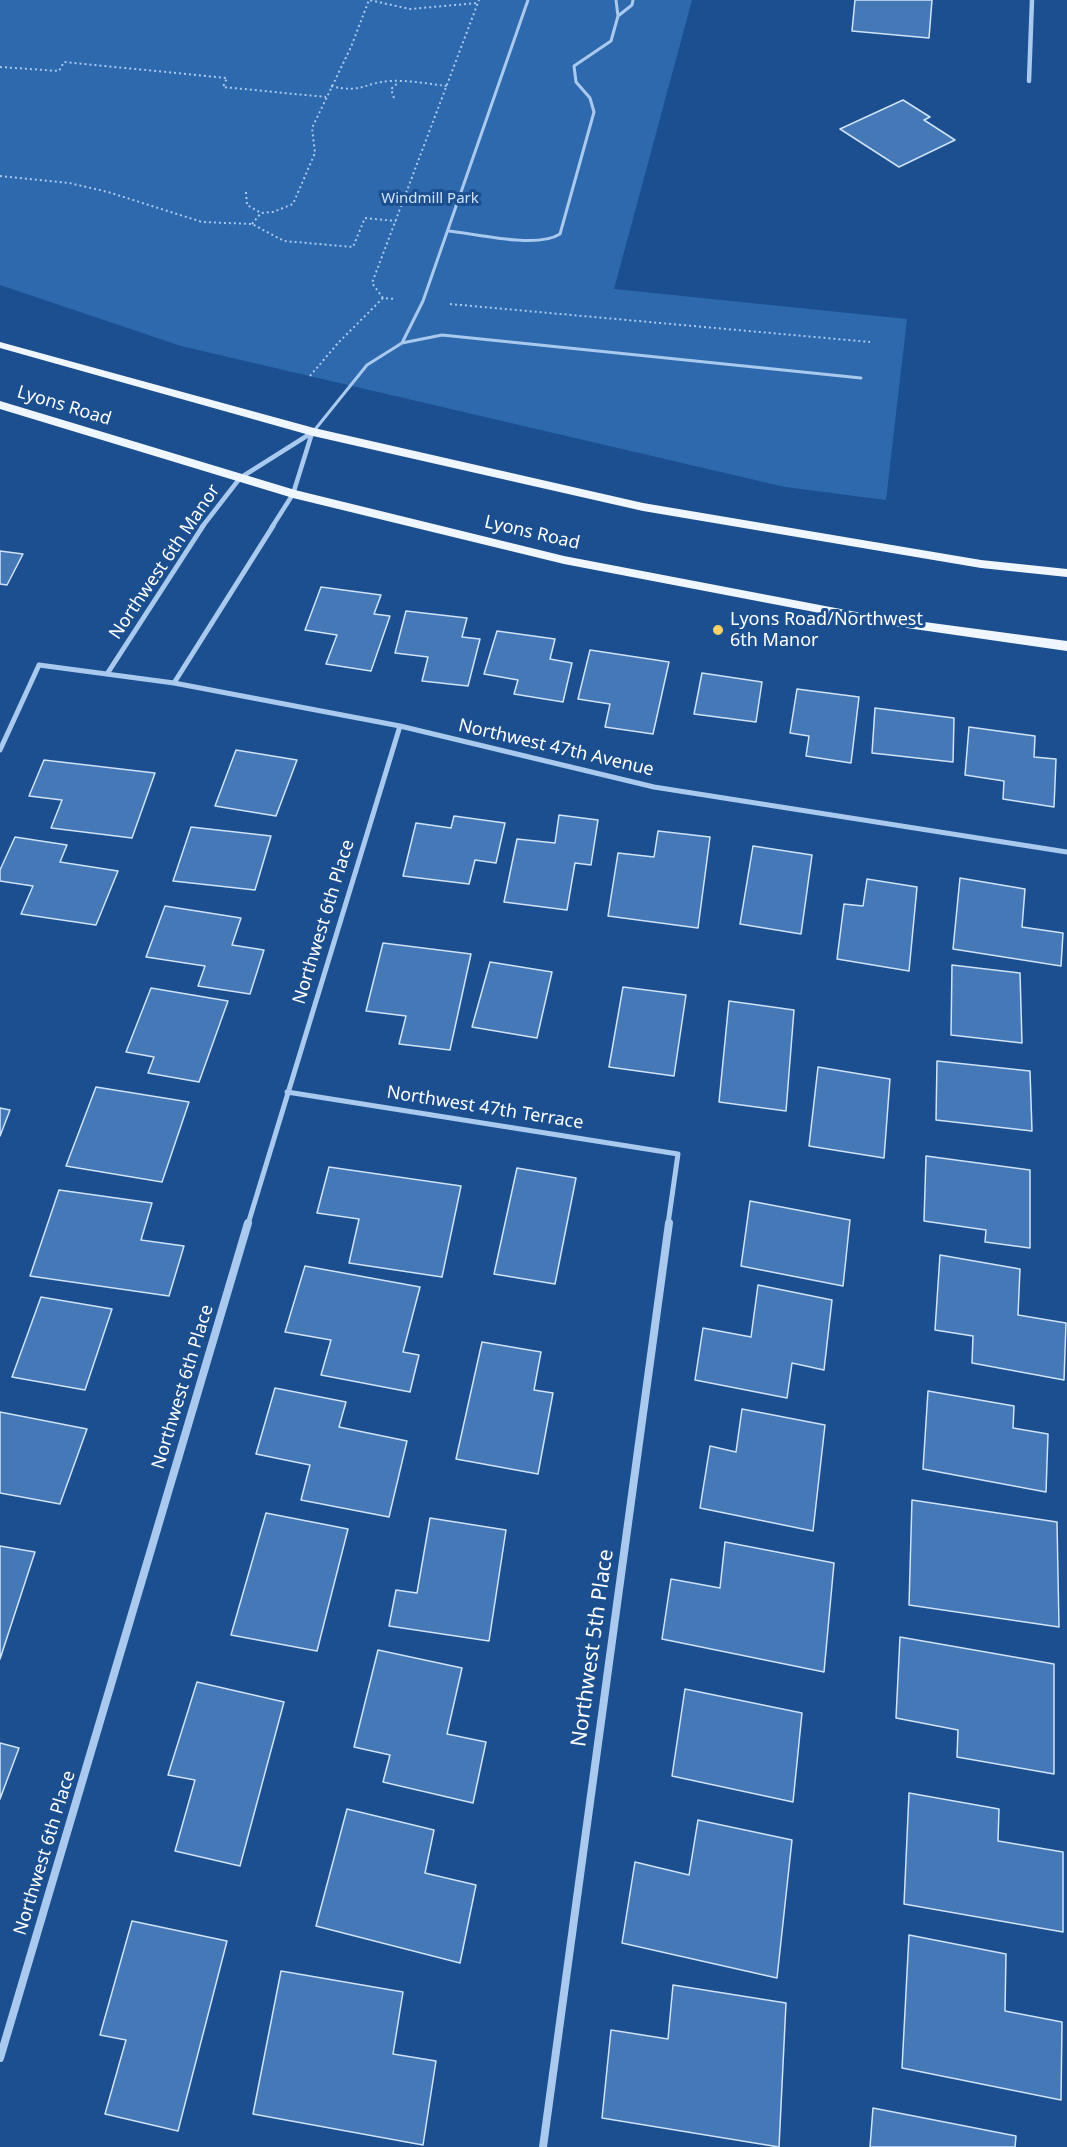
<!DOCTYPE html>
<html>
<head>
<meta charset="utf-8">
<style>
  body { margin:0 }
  canvas { display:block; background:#1b4f8f }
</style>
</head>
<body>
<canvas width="1067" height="2147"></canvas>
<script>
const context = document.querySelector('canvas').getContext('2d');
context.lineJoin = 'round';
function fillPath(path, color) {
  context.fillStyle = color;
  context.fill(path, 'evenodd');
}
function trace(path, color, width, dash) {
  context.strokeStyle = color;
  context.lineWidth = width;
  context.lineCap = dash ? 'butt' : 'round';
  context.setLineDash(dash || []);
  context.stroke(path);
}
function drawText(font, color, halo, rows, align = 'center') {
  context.font = font + ' "Noto Sans",sans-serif';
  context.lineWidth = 6;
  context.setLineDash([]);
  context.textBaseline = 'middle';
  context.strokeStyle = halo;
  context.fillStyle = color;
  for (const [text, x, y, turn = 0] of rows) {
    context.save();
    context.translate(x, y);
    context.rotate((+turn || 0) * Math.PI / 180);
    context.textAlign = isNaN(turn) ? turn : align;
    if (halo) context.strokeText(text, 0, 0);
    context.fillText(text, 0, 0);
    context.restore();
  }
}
fillPath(new Path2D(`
  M0 0H692L614 289 907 319 886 500 785 487 181 346 0 285Z`), '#2e69ad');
const building = new Path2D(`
  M855 0H932L929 38 852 31Z
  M903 100 930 117 924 120 955 140 899 167 840 129Z
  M0 551 23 554 7 585 0 584Z
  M321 587 381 595 374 614 390 616 371 671 326 664 337 635 305 630Z
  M406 611 467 618 462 637 480 639 468 686 422 681 428 657 395 653Z
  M497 631 555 639 550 659 572 663 563 702 514 694 518 680 484 674Z
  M590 650 669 662 653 734 605 727 610 704 578 699Z
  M702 673 762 682 756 722 694 714Z
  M797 689 859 697 851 763 806 756 809 736 790 733Z
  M875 708 954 718 953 762 872 753Z
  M969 727 1035 736 1034 757 1056 759 1054 807 1003 799 1004 781 965 775Z
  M236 750 297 760 276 816 215 806Z
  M44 760 155 773 132 838 51 828 62 800 29 796Z
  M559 815 598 820 591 865 575 863 567 910 504 902 517 839 555 843Z
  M454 816 505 823 496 863 475 860 469 884 403 876 416 823 451 828Z
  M191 827 271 836 255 890 173 881Z
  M658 831 710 837 698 928 608 916 618 853 654 857Z
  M15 837 67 845 60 862 118 871 96 925 21 914 33 886 0 881V870Z
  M753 846 812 855 801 934 740 924Z
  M960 878 1025 889 1022 927 1063 933 1061 966 953 949Z
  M867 879 917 887 909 971 837 959 844 904 863 906Z
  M165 906 241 918 232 945 264 950 250 994 198 986 205 966 146 957Z
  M383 943 471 954 450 1050 399 1044 406 1016 366 1011Z
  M490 962 552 972 537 1038 472 1027Z
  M952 965 1020 973 1022 1043 951 1035Z
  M623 987 686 995 674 1076 609 1067Z
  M151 988 228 1001 199 1082 148 1073 154 1057 126 1052Z
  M729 1001 794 1010 786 1111 719 1102Z
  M937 1061 1030 1071 1032 1131 936 1120Z
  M818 1067 890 1079 884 1158 809 1146Z
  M96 1087 189 1102 162 1182 66 1166Z
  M0 1108 10 1110 0 1136Z
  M926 1156 1030 1170V1248L985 1242 986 1230 924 1221Z
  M329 1167 461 1186 442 1277 349 1263 359 1219 317 1213Z
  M517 1168 576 1178 555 1284 494 1274Z
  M59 1190 152 1203 141 1240 184 1246 169 1296 30 1276Z
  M750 1201 850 1220 843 1286 741 1266Z
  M940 1255 1020 1269 1018 1315 1066 1323 1064 1380 972 1363 973 1336 935 1330Z
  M305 1266 420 1287 403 1352 419 1355 410 1392 321 1375 331 1340 285 1332Z
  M758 1285 832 1300 824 1370 792 1363 787 1398 695 1380 703 1328 751 1337Z
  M41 1297 112 1309 85 1390 12 1377Z
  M482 1342 541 1352 534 1390 553 1393 538 1474 456 1459Z
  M275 1388 346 1402 339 1427 407 1441 389 1517 301 1500 310 1465 256 1454Z
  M928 1391 1014 1406 1013 1428 1048 1434 1046 1492 923 1469Z
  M742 1409 825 1425 813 1531 700 1508 710 1446 736 1452Z
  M0 1412 87 1429 60 1504 0 1493Z
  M912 1500 1057 1522 1059 1627 909 1605Z
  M266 1513 348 1529 317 1651 231 1635Z
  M430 1518 506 1530 489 1641 389 1626 396 1590 417 1593Z
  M725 1542 834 1563 824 1672 662 1639 671 1579 720 1588Z
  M0 1546 35 1552 0 1659Z
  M900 1637 1054 1664V1774L957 1757 958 1730 896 1718Z
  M378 1650 462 1668 447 1734 486 1742 473 1803 383 1782 390 1755 354 1747Z
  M197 1682 284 1702 240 1866 175 1851 195 1780 168 1775Z
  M685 1689 802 1713 793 1802 672 1776Z
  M0 1743 19 1748 0 1799Z
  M909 1793 999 1809 998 1841 1063 1852V1932L904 1904Z
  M347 1809 434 1830 425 1873 476 1885 460 1963 316 1926Z
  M698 1820 792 1840 777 1978 622 1943 635 1862 689 1875Z
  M132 1921 227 1941 178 2131 105 2114 126 2040 100 2035Z
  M909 1935 1006 1954 1005 2011 1062 2022 1061 2100 902 2068Z
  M281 1971 403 1992 393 2054 436 2061 423 2145 253 2114Z
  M673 1985 786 2003 779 2147 602 2118 611 2030 668 2039Z
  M873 2108 1016 2136 1015 2147H870Z`);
fillPath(building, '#4478b7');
trace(building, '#cfe3fa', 1.5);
trace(new Path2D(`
  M0 67 59 71 64 62 227 78 223 87 326 97
  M331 86C362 94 365 82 391 81 409 80 429 84 447 86
  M394 98 391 89 399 82
  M0 176 69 183 108 192 202 222 252 224 284 241 353 247 365 218 396 221
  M246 192 247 205 261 213
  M252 224 261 213 273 212 293 204 315 153 312 128 351 47 369 0 410 9 478 3
  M383 298 372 283 479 0
  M450 304 870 342
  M310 376 338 343 383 298 395 299`), '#a9c9ee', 2, [2, 3]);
trace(new Path2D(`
  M618 16 632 5 633 0
  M449 231C477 234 537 249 560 234L594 112 590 98 576 82 574 66 611 41 618 16 616 0
  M402 343 442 335 861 378
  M313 432 367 365 402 343 423 301 528 0`), '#a9c9ee', 3);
trace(new Path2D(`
  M1029 81 1032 0
  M202 527 240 478 313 432
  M272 527 293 494 312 433`), '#a9c9ee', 4.5);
trace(new Path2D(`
  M107 674 203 526
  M174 683 273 526
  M0 750 39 665 174 683 400 726 654 787 1067 852
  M287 1092 678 1154 668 1224
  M248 1224 400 726`), '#a9c9ee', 5);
trace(new Path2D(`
  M0 2058 248 1223
  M543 2147 669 1223`), '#a9c9ee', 8);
fillPath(new Path2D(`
  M0 342 314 428 643 503 981 560 1067 569V577L981 568 643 511 313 436 0 348Z
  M0 401 295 490 564 556 872 615 1067 641V651L872 623 564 564 293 498 0 409Z`), '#f0f6ff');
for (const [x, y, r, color] of [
  [718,630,6,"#ffd166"]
]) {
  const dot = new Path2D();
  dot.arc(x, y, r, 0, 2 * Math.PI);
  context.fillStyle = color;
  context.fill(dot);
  trace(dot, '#1b4f8f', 2);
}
drawText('15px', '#cfe3fa', '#1b4f8f', [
  ["Windmill Park",430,199]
]);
drawText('18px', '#fff', '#1b4f8f', [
  ["Lyons Road",64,406,17],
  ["Lyons Road",532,533,13],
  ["Northwest 6th Manor",165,562,-56],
  ["Northwest 47th Avenue",556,748,13],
  ["Northwest 6th Place",324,922,-73],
  ["Northwest 47th Terrace",485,1108,9],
  ["Northwest 6th Place",183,1387,-73],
  ["Northwest 6th Place",45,1853,-73]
]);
drawText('18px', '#fff', '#1b4f8f', [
  ["Lyons Road/Northwest",730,620],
  ["6th Manor",730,641]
], 'left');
drawText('21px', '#fff', '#1b4f8f', [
  ["Northwest 5th Place",593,1648,-82]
]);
</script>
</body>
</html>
